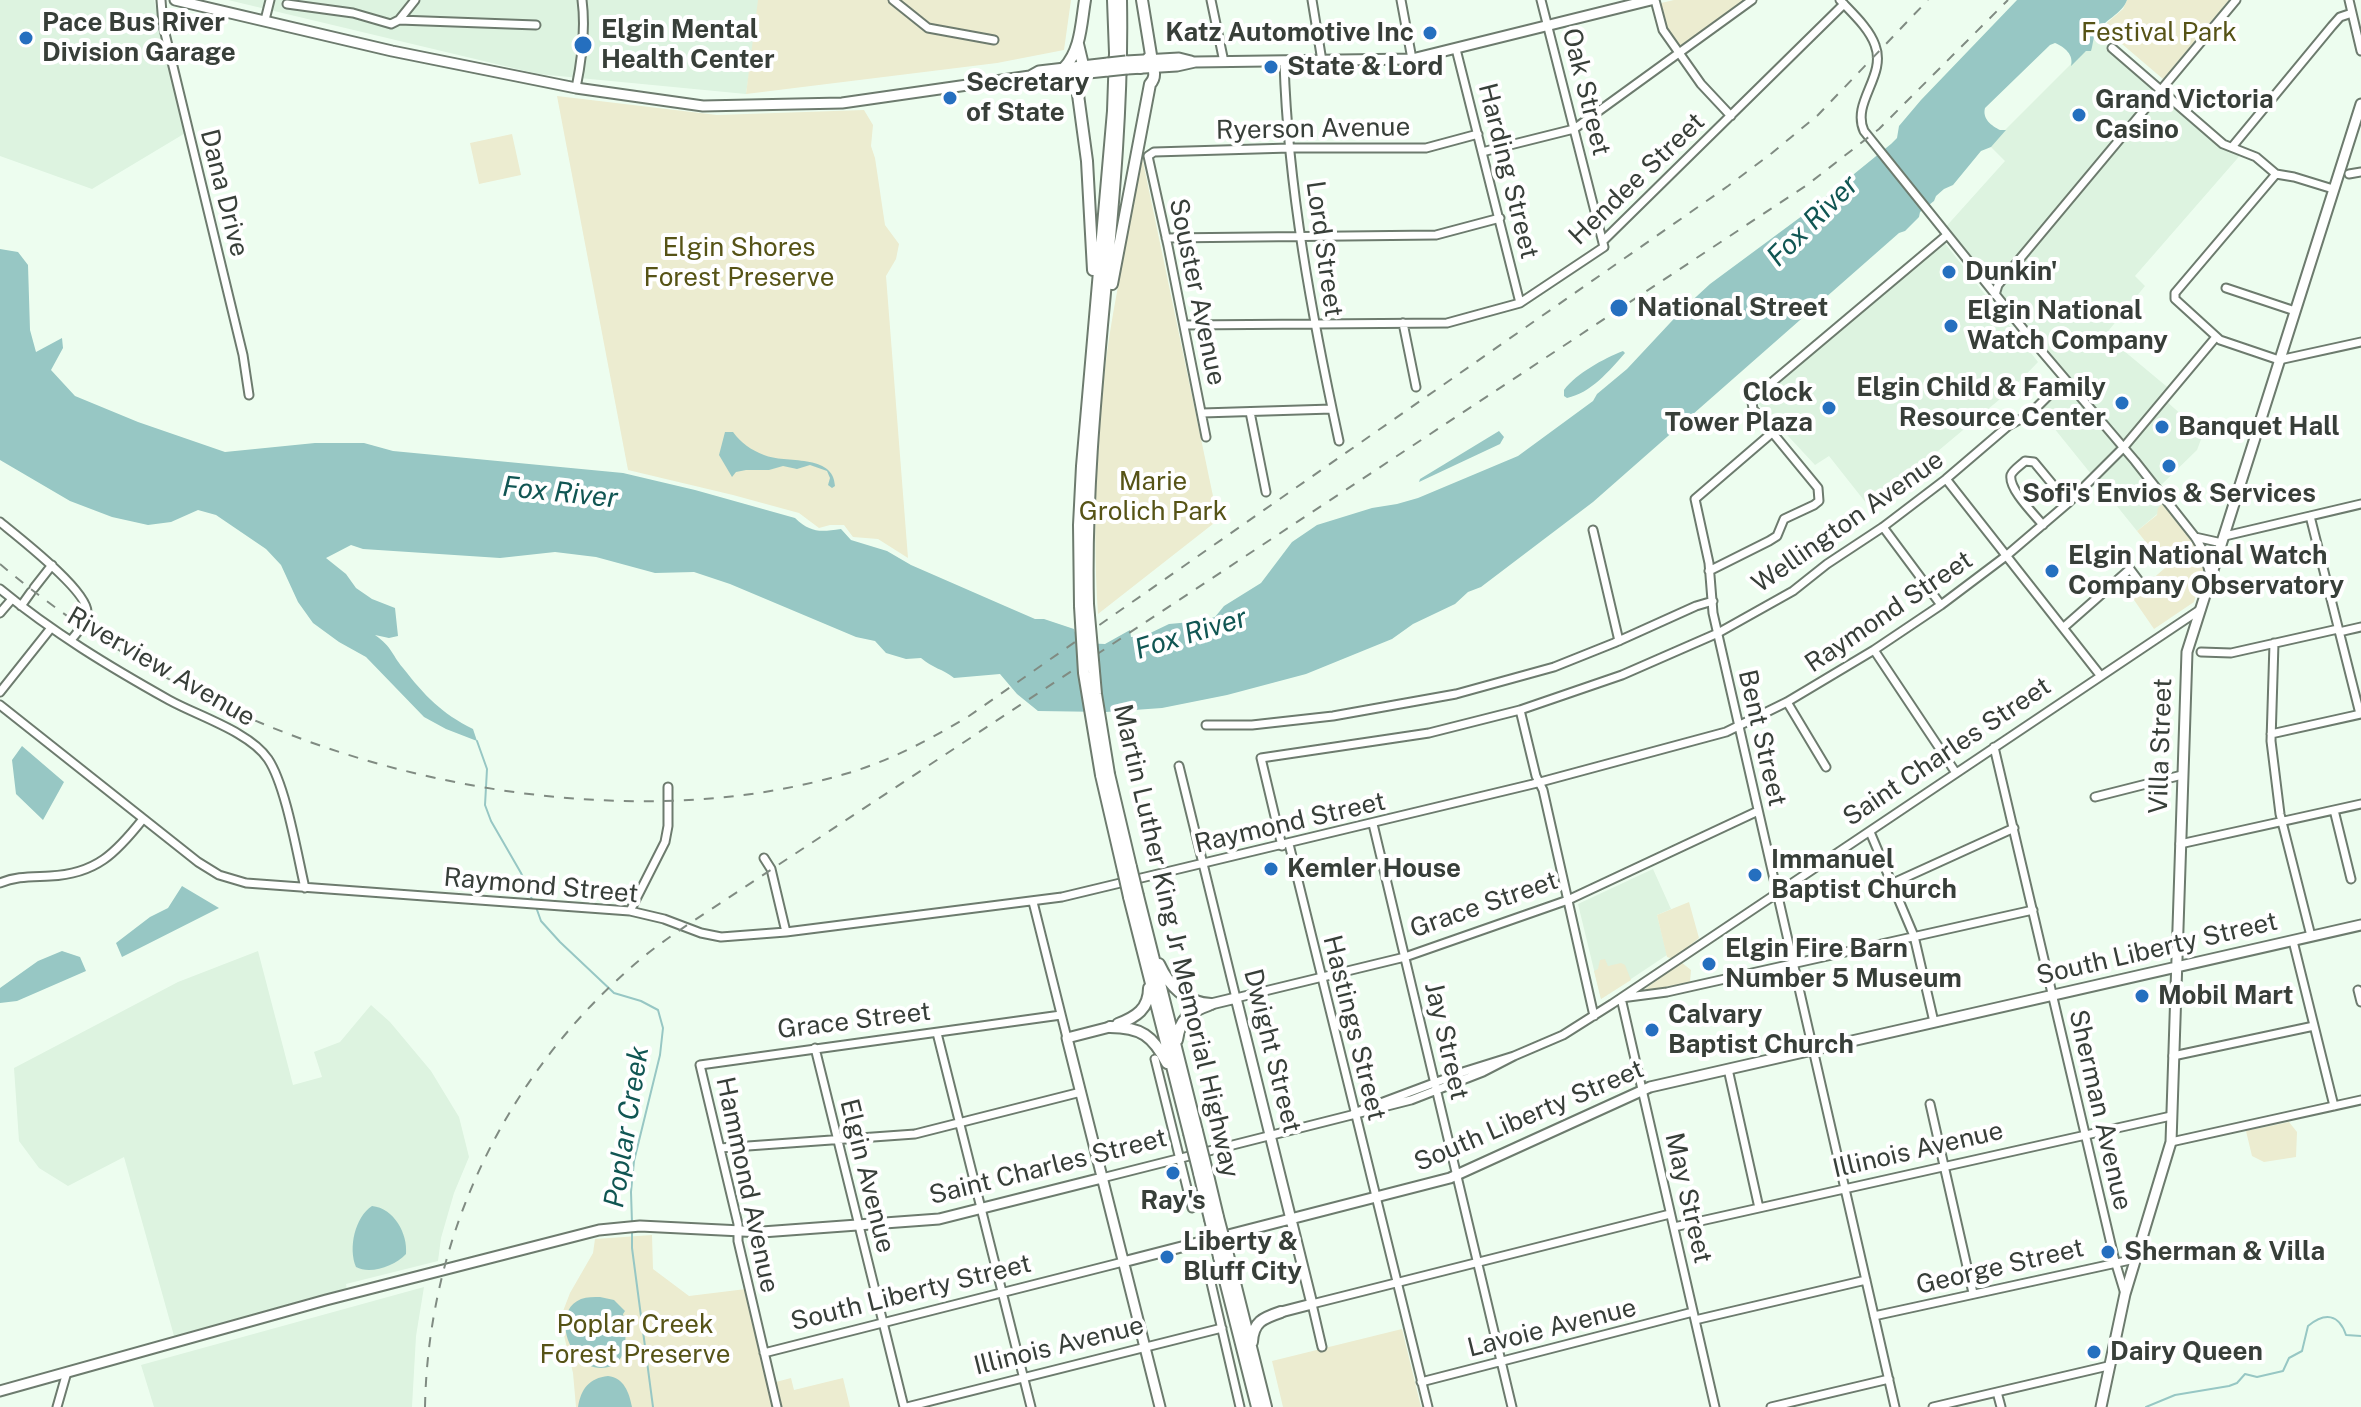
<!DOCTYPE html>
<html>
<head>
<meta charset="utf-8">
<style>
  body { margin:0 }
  canvas { display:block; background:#edfdef }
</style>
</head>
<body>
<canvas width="2361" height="1407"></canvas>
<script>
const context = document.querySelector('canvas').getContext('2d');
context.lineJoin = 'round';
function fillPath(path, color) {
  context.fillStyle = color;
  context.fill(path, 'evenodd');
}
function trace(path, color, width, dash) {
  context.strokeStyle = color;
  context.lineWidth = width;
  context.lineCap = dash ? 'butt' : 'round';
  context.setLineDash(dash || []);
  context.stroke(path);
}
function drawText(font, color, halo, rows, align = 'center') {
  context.font = font + ' "Public Sans",sans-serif';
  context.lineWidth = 8;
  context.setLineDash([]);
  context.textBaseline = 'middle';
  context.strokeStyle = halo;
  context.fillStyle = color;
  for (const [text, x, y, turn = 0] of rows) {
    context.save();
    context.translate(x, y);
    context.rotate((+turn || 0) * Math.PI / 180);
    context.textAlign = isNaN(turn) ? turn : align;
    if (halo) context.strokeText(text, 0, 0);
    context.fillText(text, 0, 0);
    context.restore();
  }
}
fillPath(new Path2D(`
  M0 0H154L187 132 92 189 0 156Z
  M228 0H760L746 94 538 74Z
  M2097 32 2112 48 2223 144 2243 152 2135 276 2145 286 2105 335 2172 391 2165 400 2203 434 2197 450 2157 489 2169 504 2137 531 2037 407 2065 379 1943 230 2005 161 1991 147V144L2073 62 2086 51Z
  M1940 237 2038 362 2012 389 1870 508 1829 456 1815 465 1749 394Z
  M1653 869 1671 909 1657 915 1667 955 1601 999 1578 904Z
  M258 951 293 1085 322 1077 314 1052 340 1042 371 1005 390 1022 431 1071 459 1117 469 1157 454 1193 441 1238 438 1261 346 1284 347 1290 174 1336 124 1157 68 1186 39 1168 19 1141 14 1068 178 982Z
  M424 1287 416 1336 412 1407H154L141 1365Z`), '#ddf3e0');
fillPath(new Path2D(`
  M758 0H1071L1064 50 997 63 746 94Z
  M1674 0H1744L1679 47 1667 28 1661 3Z
  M2127 0H2229L2163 79 2102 27 2123 9Z
  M557 96 717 115 864 110 873 125 871 146 875 158 885 225 899 244 896 259 886 276 908 558 878 539 853 537 844 525H830L819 528 799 513 733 495 628 470Z
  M512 134 521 175 479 184 470 143Z
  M1142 157 1218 520 1098 614C1092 515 1096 413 1113 314 1122 262 1133 210 1142 157Z
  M2162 504 2200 552 2204 567 2194 602 2154 629 2132 597 2166 567 2137 531 2157 515 2158 508Z
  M1689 902 1699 938 1673 959 1667 957 1657 915Z
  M1605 959 1608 966 1621 963 1625 965 1631 980 1601 999 1594 971 1598 969 1600 960Z
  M1681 962 1691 970 1690 982 1641 992Z
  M2289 1122 2297 1132 2296 1157 2264 1162 2252 1156 2246 1131Z
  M652 1235 653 1269 689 1296 746 1289 774 1407H576L573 1373 560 1319 570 1293 593 1253 595 1239Z
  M1402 1329 1421 1407H1283L1272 1361Z
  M791 1378 794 1390 843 1378 850 1407H782L776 1382Z`), '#ececd0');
fillPath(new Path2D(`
  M2017 0H2127C2122 14 2104 20 2096 33 2093 37 2093 45 2091 51H2086L2071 66C2074 55 2065 47 2055 43L2050 45 1985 108C1982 119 1992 126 2000 130H2006L1991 147 1981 151 1953 185 1944 189 1936 196 1934 201 1920 212 1919 217 1905 231 1899 233 1593 502 1481 587 1468 592 1455 604 1413 624 1392 639 1306 674 1227 695 1162 708 1106 712 1038 711 1017 694 1000 674 954 678C943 669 932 668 921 658L906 659 886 653 875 641 856 637 730 584 694 572 655 573 596 557 555 552 500 558 363 549 351 545 326 558 346 574 356 588 372 599 395 608 398 636 389 638 375 635C393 648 390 652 403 668 425 696 441 713 473 729L477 741 446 729 424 717 366 657 339 642 313 623 298 602 281 565 266 549 216 515 198 510 171 522 148 525 112 517 70 501 0 460V249L18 252 28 265 30 330 36 352 62 338 63 348 51 370 75 396 138 422 225 452 315 443H364L393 451 623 473 695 490 795 518C811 533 820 532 841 529L851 540 887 551 911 565 1005 606 1035 619H1044L1074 629 1077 640 1080 643 1105 644 1130 630 1131 637H1142L1169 624 1202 621 1215 617 1224 606 1261 583 1292 542 1317 525 1372 508 1397 504 1418 498 1518 456 1593 401 1597 394 1627 369 1684 308 1710 284 1806 213 1891 144 1897 138 1899 126 1921 100Z
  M1623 351 1625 353C1609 371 1591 393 1567 398L1564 396V390C1577 373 1603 359 1623 351Z
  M1499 431 1504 437 1500 444 1419 482 1420 479Z
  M725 432H733C741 443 751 450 764 455 785 464 834 453 835 486L832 488 828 485 830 478 827 471 810 465 797 469 783 466 769 470H746L736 472 732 477 719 455Z
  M22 746 64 782 43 820 16 794 12 760Z
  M182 886 219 908 122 957 116 943 150 917 168 908Z
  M62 951 80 957 86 971 17 1001 0 1003V988L38 961Z
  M372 1206C394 1208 408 1234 406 1254 395 1266 370 1275 356 1267 348 1248 355 1217 372 1206Z
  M600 1297 614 1300 625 1311 623 1314C627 1334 630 1368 601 1368 593 1368 584 1364 579 1358 564 1343 557 1309 581 1299 587 1297 594 1297 600 1297Z
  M608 1376C624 1378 629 1392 632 1407H578C581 1389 589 1378 608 1376Z`), '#97c7c4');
trace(new Path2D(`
  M477 741 487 769 485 805 491 821 521 873 533 902
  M536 907 541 921 560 942 614 993 641 1001 658 1010 663 1028 660 1055 634 1161 631 1192 632 1223
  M632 1230V1248L653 1407
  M2146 1407 2175 1395 2229 1386 2237 1383 2245 1374 2257 1377 2283 1371 2289 1358 2302 1351 2308 1326C2325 1312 2339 1314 2346 1335L2361 1336`), '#97c7c4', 2);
const minor = new Path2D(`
  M161 0 163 25 243 355 249 395
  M893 0 928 28 994 40
  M1211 0 1224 62
  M1312 0 1322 61
  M1401 0 1412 59
  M1655 0 1663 30 1701 84 1731 116
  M1840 0C1852 13 1869 28 1875 45 1887 76 1851 102 1864 131L2032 340 2135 461 2195 537 2205 554 2210 576
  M2349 0 2361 51
  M287 4 353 13 391 24 399 20 536 25
  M265 20 270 0
  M399 20 415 0
  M2112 48 2223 144 2256 157 2276 174 2294 177 2333 189
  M1456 49 1520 303
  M1284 62C1288 189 1312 316 1339 441
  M576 88C582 59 586 30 582 0
  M2232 147 2332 26 2340 17 2352 13
  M1482 152 1574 129 1752 0
  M2276 174 2175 293V299L2220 340 2279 360 2361 342
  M2349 174 2361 172
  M1166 238 1436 235 1500 218
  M1603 241 1844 4
  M2226 288 2295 311
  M1995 295 1998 285 2236 0
  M1403 323 1416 387
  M1184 325 1447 323 1520 303 1604 247 1541 0
  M1250 412 1266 492
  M1202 413 1332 409
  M1773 432 1695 499 1709 563 1713 613 1895 1407
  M1206 437 1168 246 1148 156 1154 152 1290 148H1426L1478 134
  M1946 479 2100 675
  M2310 516 2360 714
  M0 522C17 536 90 592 87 613 86 623 77 633 71 640
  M2043 525C2035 515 2008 489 2011 475 2013 470 2021 465 2025 461L2034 462 2068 503
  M1883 527 1941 605
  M1593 530 1619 641
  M2225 536 2361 504
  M2195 537 2222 543
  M1709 571 1769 541 1777 536 1784 519 1814 505 1819 501 1818 488 1753 409 1752 402 1758 394 1947 235
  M34 588 52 565
  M0 589C52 632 110 667 169 700 198 716 250 732 268 759 286 786 297 854 305 888
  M21 606 31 592
  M0 613 12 599
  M2063 628 2130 569 2139 581
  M2339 632 2361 627
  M2274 643 2271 741 2280 814 2311 936
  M1874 650 1956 773
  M2201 652 2231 653 2338 629
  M0 692 51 628
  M1787 702 1826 767
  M0 705 198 862 219 875 246 883 630 911 664 919 701 933 721 937 786 932 1062 897 1533 784 1726 732 1787 702 1874 650 1941 605 2006 556 2068 503 2123 448 2216 337
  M1520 710 1536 776 1543 790 1594 1016
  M1206 725H1252L1333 716 1456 694 1554 667 1614 643 1696 606 1713 601
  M2271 734 2361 714
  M1994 747 2115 1261 2125 1294
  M1179 766 1236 998 1405 957 1568 900 1758 811
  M2095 797 2182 775
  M2334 810 2351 879
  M1373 824 1512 1407
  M1870 832 1914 936 1934 1022
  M1289 844 1428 1407
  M2180 844 2361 804
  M1282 846 1261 758 1429 733 1520 710 1622 675 1718 633 1793 591 1827 564 1883 527 1946 479 2008 426 2030 414 2065 379
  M764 858 771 869 786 932
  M0 883C16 876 33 877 50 876 96 874 116 853 143 819
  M1891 884 2014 828
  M1033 902 1067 1038
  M630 911 665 842 668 826V787
  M2293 941 2334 1106
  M2358 990 2361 1002
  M937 1033 1031 1407
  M815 1048 904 1407
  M1514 1056 1563 1035 1612 1004 2201 609
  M2173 1056 2314 1026
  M1155 1059 1192 1208
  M1728 1069 1759 1208
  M1930 1104 1973 1293
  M2171 1142 2361 1100
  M720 1148 915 1134 1081 1092
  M1102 1178 1411 1100 1483 1072 1514 1056 1466 1071 1354 1113
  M1674 1227 2171 1116
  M1209 1274 1240 1407
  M1874 1316 2135 1259
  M1695 1320 1866 1280
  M1322 1347 1312 1304 1670 1214
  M764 1353 1123 1262
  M1421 1382 1693 1312
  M1997 1392 2001 1407
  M57 1407 67 1372
  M777 1407 738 1241V1224L700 1065 1061 1015
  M907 1407 1222 1328
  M1715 1407 1621 998 1667 992 2033 910
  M1771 1407 1889 1379
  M1933 1407 2108 1366`);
const major = new Path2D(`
  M175 0 392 51 576 88 703 106 842 103 1030 76 1039 71 1108 63
  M1126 61 1179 58 1191 61
  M1127 69 1177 66 1195 62 1412 59 1651 0
  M1030 76 1040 78 1108 71
  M1211 1004 1236 998 1312 1304 1281 1312
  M1110 1027 1067 1038 1160 1407
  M1123 1262 1450 1178 1650 1087 2361 925
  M0 1391 326 1300 599 1230 640 1226 762 1232 939 1219 1102 1178
  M2101 1407 2125 1294 2171 1142 2187 652 2361 104`);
const highway = new Path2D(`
  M1078 44 1083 65 1076 80 1087 161 1093 270
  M1064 68C1081 50 1081 24 1085 0
  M1140 68 1151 55 1142 0
  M1112 284 1150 84C1155 79 1155 74 1153 67
  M1088 604C1083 402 1125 202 1121 0
  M1080 606 1079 525 1082 466 1113 111 1115 53 1113 0
  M1109 774 1131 867
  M1101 775 1123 870
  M1138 896 1197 1131
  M1129 897 1189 1133
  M1159 964C1169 986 1186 1003 1211 1004
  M1118 1024C1136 1017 1149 1009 1149 988
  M1110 1027C1141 1027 1153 1036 1167 1063
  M1177 1040C1180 1019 1189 1012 1209 1005
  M1207 1171 1218 1217
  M1199 1173 1210 1219
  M1228 1255 1266 1407
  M1219 1257 1257 1407
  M1252 1342C1253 1322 1263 1318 1281 1312`);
trace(minor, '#6d7b6e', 11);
trace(major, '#6d7b6e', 13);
trace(highway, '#6d7b6e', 14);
trace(minor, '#fff', 7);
trace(major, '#fff', 9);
trace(highway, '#fff', 10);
trace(new Path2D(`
  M0 564C160 699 359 780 567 798 663 806 762 800 855 771 895 758 933 738 969 716L1728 186 1772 153 1818 115 1928 0
  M425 1407C428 1240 502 1082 627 971 652 948 681 929 710 910L1807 185 1879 129 2008 0`), '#808b82', 2, [10, 10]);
const majorBridge = new Path2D(`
  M1108 63 1126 61
  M1108 71 1127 69`);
const highwayBridge = new Path2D(`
  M1088 604 1096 694 1109 774
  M1080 606 1084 673 1101 775
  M1131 867 1138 896
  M1123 870 1129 897
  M1197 1131 1207 1171
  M1189 1133 1199 1173
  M1218 1217 1228 1255
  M1210 1219 1219 1257`);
trace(majorBridge, '#6d7b6e', 13, []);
trace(highwayBridge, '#6d7b6e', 14, []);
trace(majorBridge, '#fff', 9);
trace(highwayBridge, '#fff', 10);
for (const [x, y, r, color] of [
  [1430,33,8,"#256fbf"],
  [26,38,8,"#256fbf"],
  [583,45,10,"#256fbf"],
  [1271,67,8,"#256fbf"],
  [950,98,8,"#256fbf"],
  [2079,115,8,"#256fbf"],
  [1949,272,8,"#256fbf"],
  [1619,308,10,"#256fbf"],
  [1951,326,8,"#256fbf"],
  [2122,403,8,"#256fbf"],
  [1829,408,8,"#256fbf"],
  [2162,427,8,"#256fbf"],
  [2169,466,8,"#256fbf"],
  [2052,571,8,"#256fbf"],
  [1271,869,8,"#256fbf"],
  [1755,875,8,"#256fbf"],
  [1709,964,8,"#256fbf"],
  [2142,996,8,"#256fbf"],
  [1652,1030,8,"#256fbf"],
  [1173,1173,8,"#256fbf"],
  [2108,1252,8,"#256fbf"],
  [1167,1257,8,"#256fbf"],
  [2094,1352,8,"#256fbf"]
]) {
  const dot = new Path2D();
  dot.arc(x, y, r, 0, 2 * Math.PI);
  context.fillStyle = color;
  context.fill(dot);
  trace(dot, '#fff', 3);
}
drawText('bold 26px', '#383f39', '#fff', [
  ["Pace Bus River",42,23],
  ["Division Garage",42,53],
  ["Elgin Mental",601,30],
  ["Health Center",601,60],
  ["Katz Automotive Inc",1414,33,"right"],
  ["State & Lord",1287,67],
  ["Secretary",966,83],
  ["of State",966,113],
  ["Grand Victoria",2095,100],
  ["Casino",2095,130],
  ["Dunkin'",1965,272],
  ["National Street",1637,308],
  ["Elgin National",1967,311],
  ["Watch Company",1967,341],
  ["Elgin Child & Family",2106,388,"right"],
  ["Resource Center",2106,418,"right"],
  ["Clock",1813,393,"right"],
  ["Tower Plaza",1813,423,"right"],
  ["Banquet Hall",2178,427],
  ["Sofi's Envios & Services",2169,494,"center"],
  ["Elgin National Watch",2068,556],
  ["Company Observatory",2068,586],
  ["Immanuel",1771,860],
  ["Baptist Church",1771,890],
  ["Kemler House",1287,869],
  ["Elgin Fire Barn",1725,949],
  ["Number 5 Museum",1725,979],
  ["Mobil Mart",2158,996],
  ["Calvary",1668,1015],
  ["Baptist Church",1668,1045],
  ["Ray's",1173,1201,"center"],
  ["Liberty &",1183,1242],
  ["Bluff City",1183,1272],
  ["Sherman & Villa",2124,1252],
  ["Dairy Queen",2110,1352]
], 'left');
drawText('26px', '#565316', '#fff', [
  ["Festival Park",2159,33],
  ["Elgin Shores",739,248],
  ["Forest Preserve",739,278],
  ["Marie",1153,482],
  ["Grolich Park",1153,512],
  ["Poplar Creek",635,1325],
  ["Forest Preserve",635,1355]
]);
drawText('26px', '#383f39', '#fff', [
  ["Oak Street",1586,92,76],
  ["Ryerson Avenue",1313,129,-1],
  ["Harding Street",1508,171,76],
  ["Hendee Street",1637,179,-44],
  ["Dana Drive",224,193,76],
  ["Lord Street",1324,249,82],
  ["Souster Avenue",1197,292,78],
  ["Wellington Avenue",1848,522,-35],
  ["Raymond Street",1889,612,-34],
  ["Riverview Avenue",161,667,30],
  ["Bent Street",1762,738,77],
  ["Villa Street",2161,746,-88],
  ["Saint Charles Street",1947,752,-34],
  ["Raymond Street",1290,823,-13],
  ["Raymond Street",541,886,5],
  ["Grace Street",1484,905,-19],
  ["Martin Luther King Jr Memorial Highway",1176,941,77],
  ["South Liberty Street",2157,949,-13],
  ["Grace Street",854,1021,-7],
  ["Hastings Street",1354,1028,76],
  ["Jay Street",1446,1041,77],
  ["Dwight Street",1272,1051,76],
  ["Sherman Avenue",2100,1110,77],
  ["South Liberty Street",1529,1116,-23],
  ["Illinois Avenue",1918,1150,-13],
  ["Saint Charles Street",1048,1167,-14],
  ["Elgin Avenue",867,1176,76],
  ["Hammond Avenue",747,1185,78],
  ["May Street",1688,1198,77],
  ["George Street",2000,1267,-13],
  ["South Liberty Street",911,1293,-14],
  ["Lavoie Avenue",1552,1328,-14],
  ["Illinois Avenue",1059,1346,-14]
]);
drawText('italic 28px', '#115653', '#fff', [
  ["Fox River",1813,221,-45],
  ["Fox River",560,493,6],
  ["Fox River",1191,634,-17],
  ["Poplar Creek",627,1127,-81]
]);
</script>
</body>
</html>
